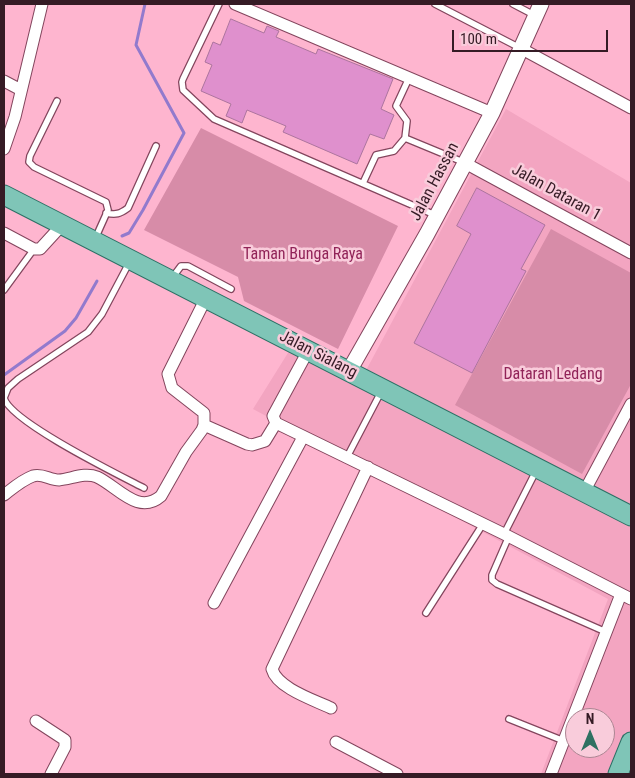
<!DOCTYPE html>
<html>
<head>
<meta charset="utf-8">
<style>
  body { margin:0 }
  #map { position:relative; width:635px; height:778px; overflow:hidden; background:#feb5cf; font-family:"Roboto Condensed",sans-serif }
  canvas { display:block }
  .frame { position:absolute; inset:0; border:5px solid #351b25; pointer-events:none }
  .north { position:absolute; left:565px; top:708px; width:50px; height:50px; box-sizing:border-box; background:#f9ccdb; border:1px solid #ab8592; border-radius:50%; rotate:0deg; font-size:14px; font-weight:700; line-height:20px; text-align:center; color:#351b25 }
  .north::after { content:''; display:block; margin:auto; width:18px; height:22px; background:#2f7162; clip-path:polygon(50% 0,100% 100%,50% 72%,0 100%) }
  .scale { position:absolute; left:452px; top:30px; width:156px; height:22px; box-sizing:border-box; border:2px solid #351b25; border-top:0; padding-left:6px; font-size:15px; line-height:18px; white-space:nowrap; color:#351b25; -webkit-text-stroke:4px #f9ccdb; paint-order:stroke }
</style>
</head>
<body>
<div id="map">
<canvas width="635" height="778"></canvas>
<div class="frame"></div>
<div class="north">N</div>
<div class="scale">100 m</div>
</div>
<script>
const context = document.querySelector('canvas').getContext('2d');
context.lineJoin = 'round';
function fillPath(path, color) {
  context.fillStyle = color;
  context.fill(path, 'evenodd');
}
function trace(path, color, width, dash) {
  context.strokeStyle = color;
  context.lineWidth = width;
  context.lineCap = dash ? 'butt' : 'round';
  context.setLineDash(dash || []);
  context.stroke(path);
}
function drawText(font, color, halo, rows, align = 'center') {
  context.font = font + ' "Roboto Condensed",sans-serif';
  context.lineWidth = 5;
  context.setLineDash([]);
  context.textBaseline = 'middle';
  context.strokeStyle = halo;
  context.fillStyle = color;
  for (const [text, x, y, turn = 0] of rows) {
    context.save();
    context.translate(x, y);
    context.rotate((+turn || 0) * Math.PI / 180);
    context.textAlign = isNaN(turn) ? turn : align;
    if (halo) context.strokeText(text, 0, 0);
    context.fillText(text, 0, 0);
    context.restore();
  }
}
fillPath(new Path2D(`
  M506 109 631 183V774H541L608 599 253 409 296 340 363 376ZM575 718H605V748H575Z`), '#f3a5c1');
fillPath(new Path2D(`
  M201 128 398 226 338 349 244 301 238 277 144 230Z
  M551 229 631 273V384L582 474 455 405Z`), '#d78ca8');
trace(new Path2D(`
  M122 236 129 233 143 210 184 133 136 45 145 4
  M4 375 65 331 76 318 97 281`), '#927acd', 3);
const building = new Path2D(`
  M231 19 264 33 267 26 279 31 276 37 316 54 318 49 393 79 381 109 394 115 384 139 370 134 357 164 283 132 286 126 247 110 242 123 226 116 231 104 201 91 212 65 205 62 213 42 220 45Z
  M477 188 545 225 521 269 526 271 472 373 414 343 471 234 457 226Z`);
fillPath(building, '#df90cd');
trace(building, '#ac749e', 1);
const service = new Path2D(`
  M219 4 183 79 182 82 183 90 214 119 435 215
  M435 4 520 48
  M513 4 534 15
  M57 101 30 156 29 162 34 167 106 202 108 210 95 239
  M405 138 407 121 396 106 409 78
  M363 183 376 155 394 151 405 138 463 162
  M106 213C116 215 120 214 128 208L156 146
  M129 263 102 314 88 332 18 379 8 388 4 398C11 422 117 474 144 488
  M172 278 181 266H188L231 289
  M4 290 34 249
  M347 457 381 392
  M504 534 536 471
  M509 536 492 575V580L497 584 606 632
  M426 613 483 524
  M509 719 564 741`);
const minor = new Path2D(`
  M235 4 492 113
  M522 49 631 108
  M4 81 21 90
  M4 149 15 117 42 4
  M465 163 631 253
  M4 233 34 249H40L62 225
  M308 351 275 412 273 416 276 423 504 534 631 599
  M204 425 247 444 252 445 265 441 276 423
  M584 492 631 404
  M4 495C13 488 22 480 33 476 42 473 50 480 59 480 71 479 85 472 97 477 117 486 138 516 161 496L186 452 202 430 204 425V413L172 388 168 374 206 298
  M214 603 303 437
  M331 708C314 700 277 688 272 669L368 467
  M36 721 65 740V747L51 774
  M336 742 397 774
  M551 774 621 594`);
const tertiary = new Path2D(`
  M349 371 427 234 492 113 541 4`);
const primary = new Path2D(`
  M4 195 631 516
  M618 774 631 742`);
trace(service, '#83455d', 8);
trace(minor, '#83455d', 13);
trace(tertiary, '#83455d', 17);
trace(primary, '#2d7065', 21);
trace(service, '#fff', 5.5);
trace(minor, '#fff', 11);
trace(tertiary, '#fff', 15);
trace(primary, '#7fc5b7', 19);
drawText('16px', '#351b25', '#f9ccdb', [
  ["Jalan Hassan",435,182,-62],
  ["Jalan Dataran 1",556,193,29],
  ["Jalan Sialang",318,355,27]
]);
drawText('16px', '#912358', '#f9ccdb', [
  ["Taman Bunga Raya",303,255],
  ["Dataran Ledang",553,375]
]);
</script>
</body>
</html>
